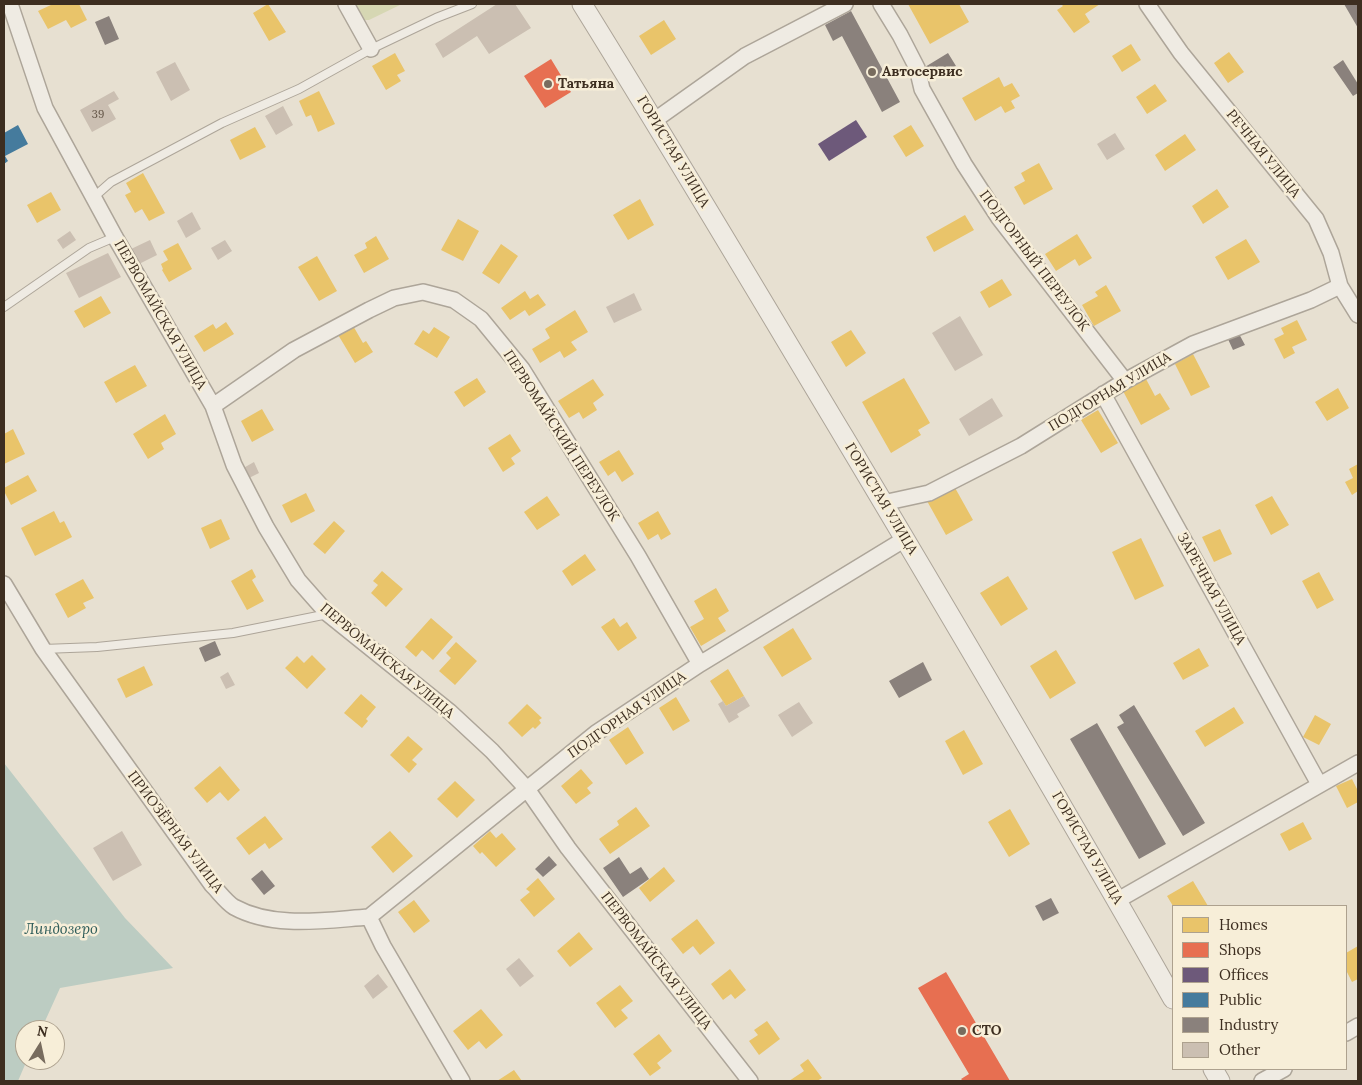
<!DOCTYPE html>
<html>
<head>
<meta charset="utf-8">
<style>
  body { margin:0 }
  #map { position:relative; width:1362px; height:1085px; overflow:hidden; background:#e7e0d1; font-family:Lora,serif }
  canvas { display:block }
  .frame { position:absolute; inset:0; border:5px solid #3d2e20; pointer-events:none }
  .legend { position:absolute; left:1172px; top:905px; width:175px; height:165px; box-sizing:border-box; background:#f7eed8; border:1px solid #ada18e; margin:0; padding:6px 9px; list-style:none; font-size:15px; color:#3d2e20 }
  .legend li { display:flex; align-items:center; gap:10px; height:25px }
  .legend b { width:25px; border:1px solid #ada18e }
  .north { position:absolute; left:15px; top:1020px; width:50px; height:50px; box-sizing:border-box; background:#f7eed8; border:1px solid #ada18e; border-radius:50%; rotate:10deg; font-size:14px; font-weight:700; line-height:20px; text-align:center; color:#3d2e20 }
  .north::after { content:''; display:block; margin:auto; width:18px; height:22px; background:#786c5e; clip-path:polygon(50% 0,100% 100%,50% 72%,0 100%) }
</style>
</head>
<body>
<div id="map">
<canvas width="1362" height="1085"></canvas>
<div class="frame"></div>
<ul class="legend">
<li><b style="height:14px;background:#e9c46a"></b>Homes</li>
<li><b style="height:14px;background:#e76f51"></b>Shops</li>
<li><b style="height:14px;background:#6d597a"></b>Offices</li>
<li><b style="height:14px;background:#457b9d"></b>Public</li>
<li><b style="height:14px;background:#8a817c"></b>Industry</li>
<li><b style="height:14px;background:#cbbfb2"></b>Other</li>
</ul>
<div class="north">N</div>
</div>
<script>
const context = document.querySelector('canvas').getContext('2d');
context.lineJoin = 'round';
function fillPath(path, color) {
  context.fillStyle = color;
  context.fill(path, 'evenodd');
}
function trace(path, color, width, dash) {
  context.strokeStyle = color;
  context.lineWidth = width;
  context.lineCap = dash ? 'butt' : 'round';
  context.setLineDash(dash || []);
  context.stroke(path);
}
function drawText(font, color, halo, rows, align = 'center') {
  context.font = font + ' Lora,serif';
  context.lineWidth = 5;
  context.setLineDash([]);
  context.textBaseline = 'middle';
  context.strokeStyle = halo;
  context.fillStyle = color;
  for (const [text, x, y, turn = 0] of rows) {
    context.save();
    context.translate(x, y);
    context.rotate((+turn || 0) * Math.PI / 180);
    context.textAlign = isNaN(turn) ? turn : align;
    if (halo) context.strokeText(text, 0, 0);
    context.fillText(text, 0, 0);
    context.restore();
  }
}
fillPath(new Path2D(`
  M346 4H402L369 20H359Z`), '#d6d7b3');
fillPath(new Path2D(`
  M4 763 125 918 173 968 60 988 41 1030H25V1060H27L18 1081H4Z`), '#bcccc2');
fillPath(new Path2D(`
  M53 4H79L87 20 71 28 66 20 48 29 38 11Z
  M268 4 286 32 269 41 253 13Z
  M908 4H959L969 22 930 44Z
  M1061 4H1100L1085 14 1090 22 1074 33 1057 10 1063 6Z
  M664 20 676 39 651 55 639 36Z
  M1131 44 1141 60 1122 72 1112 56Z
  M1229 52 1244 72 1228 83 1214 63Z
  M395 53 405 71 397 75 401 81 386 90 372 66Z
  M999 77 1004 87 1012 83 1020 96 1011 101 1015 108 1005 113 1001 106 975 121 962 98Z
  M1155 84 1167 101 1147 114 1136 97Z
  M319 91 335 124 318 132 311 115 306 117 299 101Z
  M911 125 924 146 906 157 893 136Z
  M255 127 266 147 240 160 230 140Z
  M1185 134 1196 150 1165 171 1155 155Z
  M1039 163 1053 189 1024 205 1014 187 1025 181 1021 173Z
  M143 173 165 213 149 221 142 209 135 213 125 195 131 192 126 183Z
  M1217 189 1229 207 1203 224 1192 206Z
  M51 192 61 210 37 223 27 205Z
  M640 199 654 225 628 240 613 215Z
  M965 215 974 230 934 252 926 237Z
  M458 219 479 231 463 261 441 250Z
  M1077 234 1092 258 1079 266 1075 259 1056 271 1045 254Z
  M376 236 389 259 364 273 354 255 367 248 365 243Z
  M1246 239 1260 262 1228 280 1215 257Z
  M178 243 192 269 169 282 162 270 163 269 161 264 168 260 163 251Z
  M501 244 518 256 499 284 482 273Z
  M317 256 337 291 319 301 298 267Z
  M1002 279 1012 295 989 308 980 292Z
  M1106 285 1121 311 1094 326 1082 305 1098 296 1095 292Z
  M525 291 530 299 538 294 546 305 529 316 525 310 510 320 501 308Z
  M101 296 111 313 84 328 74 311Z
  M575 310 588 332 571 342 577 350 564 358 560 351 540 363 532 349 550 338 545 329Z
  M1297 320 1307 340 1292 347 1295 353 1284 359 1274 339 1284 334 1281 328Z
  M226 322 234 334 204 352 194 336 213 324 216 329Z
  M352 324 363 343 366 341 373 352 355 363 337 333Z
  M434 327 450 337 437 358 414 344 423 330 429 334Z
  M851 330 866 353 846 367 831 342Z
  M1193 354 1210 387 1191 396 1175 364Z
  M135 365 147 386 116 403 104 382Z
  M477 378 486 392 464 407 454 392Z
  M904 378 930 423 918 430 921 435 891 453 862 402Z
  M593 379 604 395 593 403 597 410 583 419 579 412 569 418 558 401Z
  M1146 379 1155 396 1160 393 1170 409 1141 425 1123 391Z
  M1338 388 1349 408 1327 421 1315 402Z
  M262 409 274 430 252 442 241 421Z
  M1098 410 1118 443 1101 453 1081 420Z
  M165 414 176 434 161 443 164 449 148 459 133 434Z
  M13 429 25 454 4 464V434Z
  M510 434 521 451 511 458 515 464 503 472 488 448Z
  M619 450 634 474 622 482 615 471 608 476 599 462Z
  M1358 464V491L1352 495 1345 482 1353 478 1349 469Z
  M28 475 37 491 11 505 4 491V488Z
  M954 486 973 520 946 535 927 501Z
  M306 493 315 511 291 523 282 505Z
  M547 496 560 515 537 530 524 512Z
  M1272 496 1289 525 1271 535 1255 505Z
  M54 511 60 523 64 521 72 537 35 556 21 528Z
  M658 511 671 534 661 540 658 534 648 540 638 523Z
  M221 519 230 539 210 549 201 528Z
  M334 521 345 531 325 554 313 544Z
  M1220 529 1232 554 1214 562 1202 537Z
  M1141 538 1164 586 1135 600 1112 552Z
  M585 554 596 570 572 586 562 571Z
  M252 569 256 577 252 580 264 601 247 610 231 581Z
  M382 571 403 589 386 607 371 593 378 585 373 581Z
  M1319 572 1334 600 1317 609 1302 581Z
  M1008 576 1028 609 1001 626 980 593Z
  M83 579 94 598 83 603 86 608 68 618 55 594Z
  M716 588 729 611 718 618 726 631 701 646 690 627 704 619 694 601Z
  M431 618 453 637 433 660 422 650 416 657 405 647Z
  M614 618 620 627 627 622 637 638 618 651 601 627Z
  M793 628 812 659 782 677 763 647Z
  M456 642 477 661 455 685 439 671 451 658 446 653Z
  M1199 648 1209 666 1183 680 1173 663Z
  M1056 650 1076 683 1050 699 1030 666Z
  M312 655 326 669 307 689 285 668 297 656 304 663Z
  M144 666 153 685 126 698 117 679Z
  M728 669 744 696 726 706 710 681Z
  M361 694 376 707 366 719 368 721 362 728 344 713Z
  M676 697 690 721 673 731 659 708Z
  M527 704 542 718 539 720 541 723 535 729 533 727 522 737 508 723Z
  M1234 707 1244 723 1205 747 1195 731Z
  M1315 715 1331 724 1319 745 1303 737Z
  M628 727 644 753 626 765 609 740Z
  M964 730 983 764 963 775 945 741Z
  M408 736 423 749 412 760 417 764 409 773 390 755Z
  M220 766 240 790 228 801 220 792 207 803 194 788Z
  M581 769 593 783 587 788 591 793 576 804 561 786Z
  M1352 779 1358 791V802L1347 808 1336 786Z
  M455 781 475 800 457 818 437 799Z
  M636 807 650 826 610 854 599 839 619 825 617 821Z
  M1010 809 1030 844 1009 857 988 822Z
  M265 816 283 839 269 849 265 843 249 855 236 838Z
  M1303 822 1312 839 1289 851 1280 834Z
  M390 831 413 856 393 873 371 847Z
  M490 831 496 838 502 833 516 849 496 867 482 852 480 854 473 846Z
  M664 867 675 881 650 902 639 888Z
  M538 878 555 899 534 917 520 900 530 892 526 889Z
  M1193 881 1208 906H1173L1167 896Z
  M414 900 430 921 414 933 398 912Z
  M697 919 715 943 700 955 693 946 683 954 671 939Z
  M579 932 593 949 570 967 557 951Z
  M1358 946V979L1352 982 1346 970V953Z
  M730 969 746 990 735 999 731 994 723 1000 711 984Z
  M620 985 633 1001 621 1010 628 1018 615 1028 596 1003Z
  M481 1009 503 1035 486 1049 479 1041 468 1050 453 1031Z
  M767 1021 780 1039 759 1055 749 1041 758 1035 754 1030Z
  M659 1034 672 1051 657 1063 661 1068 650 1076 633 1054Z
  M808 1059 822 1078 817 1081H789L804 1071 800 1065Z
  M514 1070 522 1081H497Z`), '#e9c46a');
fillPath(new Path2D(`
  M551 59 571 92 545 108 524 76Z
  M946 972 1010 1081H963L961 1079 969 1074 918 988Z`), '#e76f51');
fillPath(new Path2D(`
  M856 120 867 137 829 161 818 144Z`), '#6d597a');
fillPath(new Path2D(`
  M18 125 28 144 5 156 8 161 4 164V133Z`), '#457b9d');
fillPath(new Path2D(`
  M1344 4H1358V28Z
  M851 11 900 102 882 112 842 36 833 41 825 25Z
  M109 16 119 39 105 45 95 22Z
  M948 53 956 66 932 79 925 67Z
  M1343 60 1358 84V93L1353 96 1333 67Z
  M1238 332 1245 345 1233 350 1227 337Z
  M215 641 221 655 205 662 199 648Z
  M923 662 932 680 899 698 889 681Z
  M1134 705 1205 823 1183 836 1117 727 1124 723 1119 715Z
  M1097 723 1166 844 1139 859 1070 739Z
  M549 856 557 865 543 877 535 869Z
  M619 857 630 874 641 867 649 879 623 897 603 868Z
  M262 870 275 886 264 895 251 879Z
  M1051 898 1059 913 1043 921 1035 906Z`), '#8a817c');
fillPath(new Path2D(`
  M497 4H515L531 28 489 54 477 36 443 58 435 44Z
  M175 62 190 90 171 101 156 72Z
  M114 91 119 99 108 105 116 119 92 132 80 110Z
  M283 106 293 125 276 135 265 116Z
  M1115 133 1125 149 1107 160 1097 144Z
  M192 212 201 229 186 238 177 221Z
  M70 231 76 240 63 249 57 240Z
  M150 240 157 255 139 264 131 249Z
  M225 240 232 251 218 260 211 248Z
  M108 253 121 277 79 298 66 273Z
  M634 293 642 310 614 323 606 307Z
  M960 316 983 355 955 371 932 333Z
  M992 398 1003 416 969 436 959 419Z
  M254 462 259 473 245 480 240 470Z
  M228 672 235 685 226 689 220 677Z
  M744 696 750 706 737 714 739 717 729 723 718 704 723 701 726 706Z
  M799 702 813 723 792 737 778 715Z
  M122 831 142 865 113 881 93 848Z
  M519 958 534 976 520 987 506 969Z
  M378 974 388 987 373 999 364 986Z`), '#cbbfb2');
const service = new Path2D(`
  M94 197 111 182 222 123 299 89 371 49 436 18 472 4
  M4 307 89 248 115 237
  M43 649 97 647 233 633 328 614`);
const minor = new Path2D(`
  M10 4 45 108 115 237 213 406 234 465 266 527 298 580 328 614 450 712 492 751 527 789 568 848 750 1081
  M346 4 371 49
  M881 4 900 35 917 68 922 89 964 164 999 218 1125 381
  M1147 4 1181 53 1316 219 1331 253 1340 286 1358 315
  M655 120 745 56 845 4
  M1103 394 1319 784
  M213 406 294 350 369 310 394 298 423 292 454 300 481 319 522 369 638 556 700 664
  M883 503 929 493 1021 446 1125 381 1193 344 1311 300 1340 286
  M4 584 43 649 212 885C219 892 226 902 234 907 274 929 325 920 369 917
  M1118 900 1358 763
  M369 917 596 733 700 664 905 539
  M369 917 383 946 462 1081
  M1346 1033 1358 1026
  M1262 1081 1284 1069`);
const tertiary = new Path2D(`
  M582 4C671 147 757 292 844 437 955 623 1066 810 1173 999
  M1213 1069 1220 1081`);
trace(service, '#ada599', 10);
trace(minor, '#ada599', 18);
trace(tertiary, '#ada599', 21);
trace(service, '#efebe3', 8);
trace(minor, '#efebe3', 15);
trace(tertiary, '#efebe3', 19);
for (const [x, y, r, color] of [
  [872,72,5,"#786c5e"],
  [548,84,5,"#786c5e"],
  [962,1031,5,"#786c5e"]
]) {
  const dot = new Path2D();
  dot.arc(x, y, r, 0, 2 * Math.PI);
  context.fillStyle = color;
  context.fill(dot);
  trace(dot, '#f7eed8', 2);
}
drawText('11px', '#605244', null, [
  ["39",98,115]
]);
drawText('bold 14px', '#3d2e20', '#f7eed8', [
  ["Автосервис",882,72],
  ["Татьяна",558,84],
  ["СТО",972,1031]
], 'left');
drawText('14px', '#3d2e20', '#f7eed8', [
  ["ГОРИСТАЯ УЛИЦА",673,152,59],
  ["РЕЧНАЯ УЛИЦА",1263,154,51],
  ["ПОДГОРНЫЙ ПЕРЕУЛОК",1034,261,53],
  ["ПЕРВОМАЙСКАЯ УЛИЦА",160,315,60],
  ["ПОДГОРНАЯ УЛИЦА",1110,392,-31],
  ["ПЕРВОМАЙСКИЙ ПЕРЕУЛОК",561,436,57],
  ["ГОРИСТАЯ УЛИЦА",881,499,59],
  ["ЗАРЕЧНАЯ УЛИЦА",1211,589,61],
  ["ПЕРВОМАЙСКАЯ УЛИЦА",387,661,40],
  ["ПОДГОРНАЯ УЛИЦА",627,715,-35],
  ["ПРИОЗЁРНАЯ УЛИЦА",175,832,53],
  ["ГОРИСТАЯ УЛИЦА",1087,848,60],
  ["ПЕРВОМАЙСКАЯ УЛИЦА",656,961,52]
]);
drawText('italic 15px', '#2f5d5a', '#f7eed8', [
  ["Линдозеро",61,930]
]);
</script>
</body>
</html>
